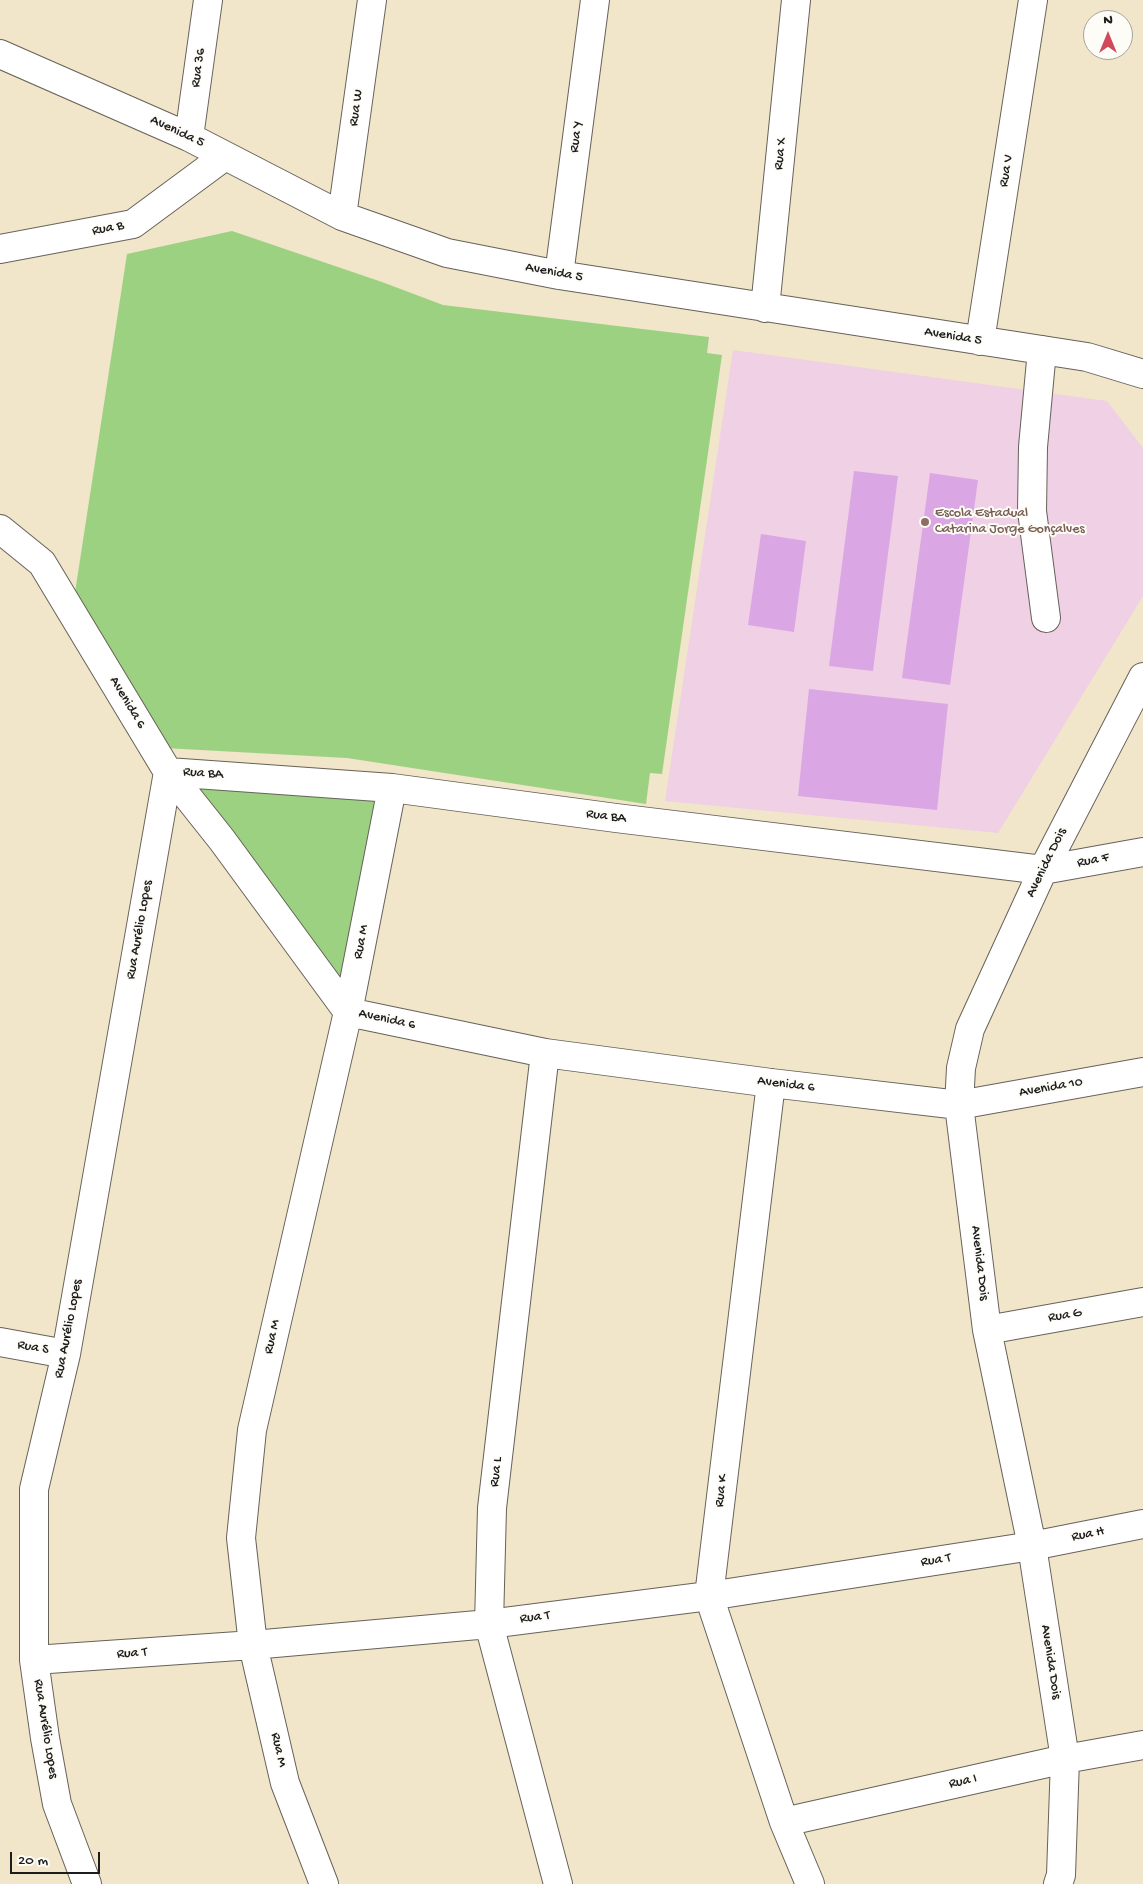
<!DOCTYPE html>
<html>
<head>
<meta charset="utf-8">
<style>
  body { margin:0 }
  #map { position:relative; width:1143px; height:1884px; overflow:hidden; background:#f1e5ca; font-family:"Gochi Hand",sans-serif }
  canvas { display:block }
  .north { position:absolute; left:1083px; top:10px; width:50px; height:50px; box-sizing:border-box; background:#fdfcf7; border:1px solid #a3a29f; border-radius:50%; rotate:0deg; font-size:14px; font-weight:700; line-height:20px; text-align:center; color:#1c1c1c }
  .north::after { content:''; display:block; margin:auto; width:18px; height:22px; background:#d1495b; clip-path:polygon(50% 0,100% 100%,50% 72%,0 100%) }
  .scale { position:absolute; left:10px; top:1852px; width:90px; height:22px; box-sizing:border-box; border:2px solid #1c1c1c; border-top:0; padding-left:6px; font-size:15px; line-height:18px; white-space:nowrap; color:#1c1c1c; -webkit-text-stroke:4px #fdfcf7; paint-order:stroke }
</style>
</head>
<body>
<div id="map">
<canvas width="1143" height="1884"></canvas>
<div class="north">N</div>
<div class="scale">20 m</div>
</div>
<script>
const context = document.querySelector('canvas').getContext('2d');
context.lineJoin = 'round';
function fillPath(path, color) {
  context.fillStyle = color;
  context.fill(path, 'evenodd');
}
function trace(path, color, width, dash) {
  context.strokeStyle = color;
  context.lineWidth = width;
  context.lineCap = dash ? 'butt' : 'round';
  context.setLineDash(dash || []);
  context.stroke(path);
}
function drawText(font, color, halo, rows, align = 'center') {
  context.font = font + ' "Gochi Hand",sans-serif';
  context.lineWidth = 4;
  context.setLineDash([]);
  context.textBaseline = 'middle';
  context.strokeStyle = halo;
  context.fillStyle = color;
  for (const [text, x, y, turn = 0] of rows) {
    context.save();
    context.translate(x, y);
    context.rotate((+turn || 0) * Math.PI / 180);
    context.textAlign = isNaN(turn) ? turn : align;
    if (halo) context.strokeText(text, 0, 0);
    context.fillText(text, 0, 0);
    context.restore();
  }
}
fillPath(new Path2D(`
  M733 350 1107 401 1143 448V596L998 833 665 801Z`), '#f0d0e5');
fillPath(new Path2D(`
  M232 231 382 282 443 305 709 337 707 353 722 355 662 774 650 773 646 804 347 758 164 748 74 599 127 254Z
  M168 772 392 788 348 1012Z`), '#9cd182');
fillPath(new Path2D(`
  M854 471 898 476 873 671 829 666Z
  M930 473 978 480 950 685 902 678Z
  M761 534 806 541 794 632 748 625Z
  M809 689 948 704 937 810 798 796Z`), '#daa6e4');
const minor = new Path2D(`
  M0 54 189 137 342 216 447 253 559 275 1087 357 1143 374
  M189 137 208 0
  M342 216 372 0
  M0 249 133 224 225 156
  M559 275 595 0
  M765 308 796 0
  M980 341 1033 0
  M1042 350 1033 447 1032 511 1046 618
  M0 529 42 563 168 772 222 840 348 1012 545 1053 771 1083 959 1105 1143 1072
  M545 1053 492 1508 489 1624 558 1884
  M771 1083 709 1596 784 1822 810 1884
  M987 1330 1143 1302
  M0 1342 66 1354
  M34 1660 253 1645 489 1624 709 1596 1032 1546 1143 1524
  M784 1822 1065 1759 1143 1745
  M87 1884 57 1804 45 1738 34 1660V1489L66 1354 168 772 392 788 616 818 1043 870 1143 852
  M324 1884 285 1783 253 1645 241 1538 252 1430 348 1012 392 788
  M1058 1884 1061 1875 1065 1759 1032 1546 987 1330 959 1105 961 1068 970 1029 1043 870 1143 677`);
trace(minor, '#676259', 30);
trace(minor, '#fff', 28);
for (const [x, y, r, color] of [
  [925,522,5,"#8d6e63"]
]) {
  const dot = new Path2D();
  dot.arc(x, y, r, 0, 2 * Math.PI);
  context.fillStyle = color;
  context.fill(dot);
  trace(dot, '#fdfcf7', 2);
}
drawText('14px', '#1c1c1c', '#fdfcf7', [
  ["Rua 36",199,68,-82],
  ["Rua W",357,108,-82],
  ["Avenida 5",177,132,25],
  ["Rua Y",577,137,-83],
  ["Rua X",781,154,-84],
  ["Rua V",1007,171,-81],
  ["Rua B",108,229,-11],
  ["Avenida 5",554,273,10],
  ["Avenida 5",953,337,9],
  ["Avenida 6",127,703,59],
  ["Rua BA",203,774,4],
  ["Rua BA",606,817,7],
  ["Rua F",1093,861,-11],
  ["Avenida Dois",1047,863,-64],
  ["Rua Aurélio Lopes",140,930,-80],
  ["Rua M",362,942,-79],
  ["Avenida 6",387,1020,12],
  ["Avenida 6",786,1085,7],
  ["Avenida 10",1051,1088,-10],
  ["Avenida Dois",979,1263,83],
  ["Rua G",1065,1316,-10],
  ["Rua Aurélio Lopes",69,1329,-79],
  ["Rua M",273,1337,-77],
  ["Rua S",33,1348,10],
  ["Rua L",497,1472,-83],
  ["Rua K",722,1491,-83],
  ["Rua H",1088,1535,-11],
  ["Rua T",936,1561,-9],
  ["Rua T",535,1618,-7],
  ["Rua T",132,1654,-4],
  ["Avenida Dois",1050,1662,81],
  ["Rua Aurélio Lopes",45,1729,81],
  ["Rua M",278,1750,77],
  ["Rua I",963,1782,-13]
]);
drawText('14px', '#785e54', '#fdfcf7', [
  ["Escola Estadual",935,514],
  ["Catarina Jorge Gonçalves",935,530]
], 'left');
</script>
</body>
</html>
